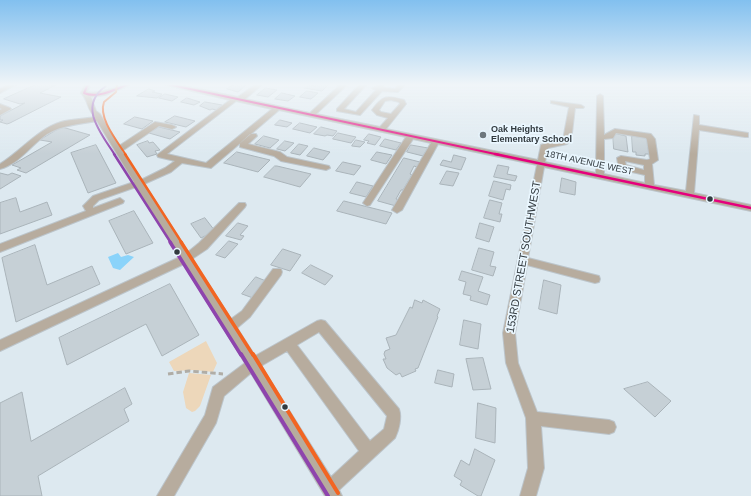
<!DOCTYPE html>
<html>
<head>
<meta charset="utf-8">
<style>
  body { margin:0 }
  canvas { display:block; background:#dde9f0 }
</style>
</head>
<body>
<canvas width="751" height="496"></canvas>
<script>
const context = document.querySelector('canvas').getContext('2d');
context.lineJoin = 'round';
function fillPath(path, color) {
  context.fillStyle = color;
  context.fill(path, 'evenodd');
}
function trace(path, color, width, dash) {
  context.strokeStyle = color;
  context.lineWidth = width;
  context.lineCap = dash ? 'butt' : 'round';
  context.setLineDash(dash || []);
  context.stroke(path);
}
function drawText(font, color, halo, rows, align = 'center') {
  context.font = font + ' Helvetica,sans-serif';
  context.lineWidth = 3.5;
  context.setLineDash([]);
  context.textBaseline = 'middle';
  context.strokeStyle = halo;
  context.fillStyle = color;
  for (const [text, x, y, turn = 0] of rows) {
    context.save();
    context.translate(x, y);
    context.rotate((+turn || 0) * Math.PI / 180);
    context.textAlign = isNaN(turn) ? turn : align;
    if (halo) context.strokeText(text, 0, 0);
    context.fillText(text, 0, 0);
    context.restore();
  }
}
fillPath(new Path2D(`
  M206 341 217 363 213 372 194 370 174 371 169 362Z
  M189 373 211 375 200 406 195 411 192 412 186 408 183 392Z`), '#edd7ba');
fillPath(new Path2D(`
  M118 253 121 257 128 255 134 257 120 270 113 268 108 257Z`), '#8ad3fa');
const building = new Path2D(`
  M37 84 56 85 40 93 61 97 10 123 7 124 0 122 3 120H0V116L25 103 20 104 4 99Z
  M234 84H240L246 85 238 92 227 89Z
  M308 84 315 86 317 84 328 85 322 91 304 88Z
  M266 88 277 90 268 97 257 95Z
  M149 89 155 91 152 92 162 94 157 98 137 96Z
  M307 91 318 93 311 99 300 97Z
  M282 93 295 96 288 101 275 99Z
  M165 94 178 97 172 101 159 98Z
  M187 98 200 102 194 105 181 102Z
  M205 102 211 103 222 105 216 110 212 109 210 110 200 106Z
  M175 116 195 121 186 127 165 122Z
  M135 117 153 121 142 129 124 124Z
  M280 120 292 123 287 127 275 125Z
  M300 123 317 127 310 133 293 129Z
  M62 127 90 135 26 173 17 170 21 168 12 165 52 142 40 140Z
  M159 127 180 132 170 139 149 133Z
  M321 127 337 131 333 136 327 135 325 136 314 134Z
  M338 133 356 137 351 143 333 139Z
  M613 133 626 136 628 152 614 149Z
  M369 134 381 137 375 145 367 143 369 141 364 140Z
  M264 136 279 140 270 148 255 144Z
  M632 136 647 138 649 154H645V156L636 155V152H633Z
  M385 139 401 143 396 150 380 146Z
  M356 140 365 142 360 147 352 146Z
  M148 141 149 143 153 142 160 150 155 151 157 154 147 157 137 145Z
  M285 141 294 143 285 151 277 149Z
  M299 144 308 146 300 155 291 153Z
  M96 145 116 183 88 193 71 153Z
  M411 145 428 148 423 156 407 152Z
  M314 148 330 152 323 160 307 156Z
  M237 152 270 160 258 172 224 163Z
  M377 152 392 155 386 164 371 160Z
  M454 155 466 158 461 170 440 165 443 160 451 162Z
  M404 158 420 162 417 167 414 166 410 174 412 175 403 190H401L396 199 399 200 396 206 378 201Z
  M343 162 361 166 354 175 336 171Z
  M498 165 509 167 507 174 517 176 515 181 494 177Z
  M275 166H277L311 174 300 187 264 177Z
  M447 171 459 173 453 186 440 184Z
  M0 173 8 175 12 173 21 176 0 189Z
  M562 178 576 182 575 195 560 192Z
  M494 181 511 185 510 190 506 189 503 200 489 196Z
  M357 182 373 186 366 197 350 193Z
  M16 198 20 212 47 202 52 215 0 234V203Z
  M490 200 502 203 499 214H502L500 222 484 218Z
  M344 201 392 213 386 224 337 211Z
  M134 211 153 243 126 254 109 221Z
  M205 218 215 231 201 238 191 224Z
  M238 223 248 226 240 235 244 236 241 240 226 236Z
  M480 223 494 227 489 242 476 238Z
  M229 241 238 244 225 258 216 255Z
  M35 245 47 285 92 266 100 284 16 322 2 258Z
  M479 248 494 252 490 266 496 267 493 276 472 270Z
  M283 249 301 255 290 271 271 265Z
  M311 265 333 276 325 285 302 273Z
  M462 271 483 277 478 291 490 295 487 305 470 300 471 296 463 294 466 282 459 280Z
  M256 277 266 281 253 298 242 294Z
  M544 280 561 285 557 314 539 309Z
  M170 284 199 335 162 356 146 324 67 365 59 338Z
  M415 300 422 303 423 300 440 309 437 316 438 317 418 368 415 369 416 371 402 377 400 373 396 375 387 368 383 359H386L384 354 385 351 390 349 386 338 396 335 410 307 412 308Z
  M464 320 481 324 478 349 460 345Z
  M483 358 491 389 473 390 466 359Z
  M438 370 454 374 452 387 435 383Z
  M648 382 671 401 655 417 624 389Z
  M125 388 132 404 124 409 129 421 38 476 42 496H0V403L22 392 31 441Z
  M478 403 496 408 495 443 476 438Z
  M475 449 495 460 481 496H478L460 485 462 481 454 476 461 460 469 465Z`);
fillPath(building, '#c6d0d6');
trace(building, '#aab4ba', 1);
const minor = new Path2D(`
  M9 84H17L0 93V89Z
  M85 84H91L87 92C103 95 117 84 133 84L105 95 91 97 96 111 100 114 119 146 155 122 172 125 176 127 172 129 159 126 122 151 141 180 165 168 175 161 158 157 157 155 230 100 162 84H175L238 97 256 84H263L245 99 310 113 341 84H348L316 114 380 127 388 118 377 115 372 110C383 95 387 95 404 100L406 104 386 129 538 160 541 145 549 142 563 140 569 107 551 103V101L581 105 584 107 583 108H575L571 141 567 144 548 148 545 162 596 173 597 96 600 94 603 96 604 135 615 129 651 134 655 139 658 160 652 164 654 185 686 191 694 115 699 116V125L748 133V137H745L699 130 694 193 751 205V211L544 167 528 258 595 275 599 276 600 279 599 282 595 283 527 265 515 333 518 363 537 412 609 420 614 422 616 427 614 432 609 434 541 426 544 468 536 496H520L528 468 526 418 506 363 503 333 537 165 438 144 402 210 397 213 392 210 431 143 413 139 370 205 367 206 363 203 406 137 279 110 211 168 182 163 171 172 144 184 188 252 199 243 239 203H245L246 205 245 207 207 249 192 259 231 319 242 311 273 269H281L282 272 281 275 250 317 237 328 255 356 317 321 321 320 325 321 399 409C402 417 399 430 395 438L339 490 342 496H325L251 373 224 396 216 423 174 496H157L205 415 213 387 245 363 184 264 0 351V340L180 257 136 187 99 200 93 206V208L120 198 124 201 123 203 0 252V244L86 211 83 206 93 196 134 182 97 121C80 124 62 125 47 134 31 145 19 164 0 169V164C21 151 38 129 61 122 72 119 84 119 95 117 86 108 89 101 81 93ZM391 100 399 102 400 104 391 114 381 112 379 110 385 101ZM236 101 272 109 206 163 167 154ZM616 133 646 138 647 140 650 159 647 160 621 156 617 158 619 169 645 175V183L604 174V139L613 138ZM625 161 644 165V170L626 165ZM319 332 387 416 384 429 370 441 297 345ZM287 351 359 451 331 477 261 366Z
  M360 84H367L344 109 356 112 376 90 372 88 377 86V84H383V87L395 89 399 84 405 85 398 92 382 91 360 115 337 111V109Z
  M0 104 10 108 11 109 0 115V110L2 109 0 108Z
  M250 134H256L257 136 248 144 280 152 287 157 329 166 330 168 326 170 281 161 274 156 240 147V143Z`);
trace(minor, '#bcc5cb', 2);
trace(new Path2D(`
  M168 374 189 371 223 374`), '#b0ada6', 3, [5.5, 3]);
fillPath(minor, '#b7ac9e');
trace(new Path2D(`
  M88 84 84 93C98 99 115 89 129 84
  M167 84 500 155`), '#e5007d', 2);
trace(new Path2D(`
  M495 154 751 208`), '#e5007d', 2.5);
trace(new Path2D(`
  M106 86C77 106 101 133 115 155`), '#8e44ad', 2);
trace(new Path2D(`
  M114 154 171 243`), '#8e44ad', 2.5);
trace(new Path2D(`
  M170 242 241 355`), '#8e44ad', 3.5);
trace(new Path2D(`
  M241 354 328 496`), '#8e44ad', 4);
trace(new Path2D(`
  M117 84 116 92 104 102C98 118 117 141 126 155`), '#f26522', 2);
trace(new Path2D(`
  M125 154 182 243`), '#f26522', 2.5);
trace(new Path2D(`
  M181 242 253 355`), '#f26522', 3.5);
trace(new Path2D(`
  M253 354 338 493`), '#f26522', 4);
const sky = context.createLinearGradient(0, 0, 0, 154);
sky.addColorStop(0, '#82c0ef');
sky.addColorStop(0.55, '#f0f5f8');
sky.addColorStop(1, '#f0f5f800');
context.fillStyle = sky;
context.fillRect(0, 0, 751, 154);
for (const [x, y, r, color] of [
  [483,135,4,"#6e777d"],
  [710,199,3.5,"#323a3f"],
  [177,252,3.5,"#323a3f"],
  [285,407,3.5,"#323a3f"]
]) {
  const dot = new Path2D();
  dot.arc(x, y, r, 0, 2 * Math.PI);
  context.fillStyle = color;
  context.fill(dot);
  trace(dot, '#eaf7ff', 1.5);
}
drawText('bold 9px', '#323a3f', '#eaf7ff', [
  ["Oak Heights",491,130],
  ["Elementary School",491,140]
], 'left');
drawText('9px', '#323a3f', '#eaf7ff', [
  ["18TH AVENUE WEST",589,163,12]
]);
drawText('11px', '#323a3f', '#eaf7ff', [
  ["153RD STREET SOUTHWEST",524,257,-80]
]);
</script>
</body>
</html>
